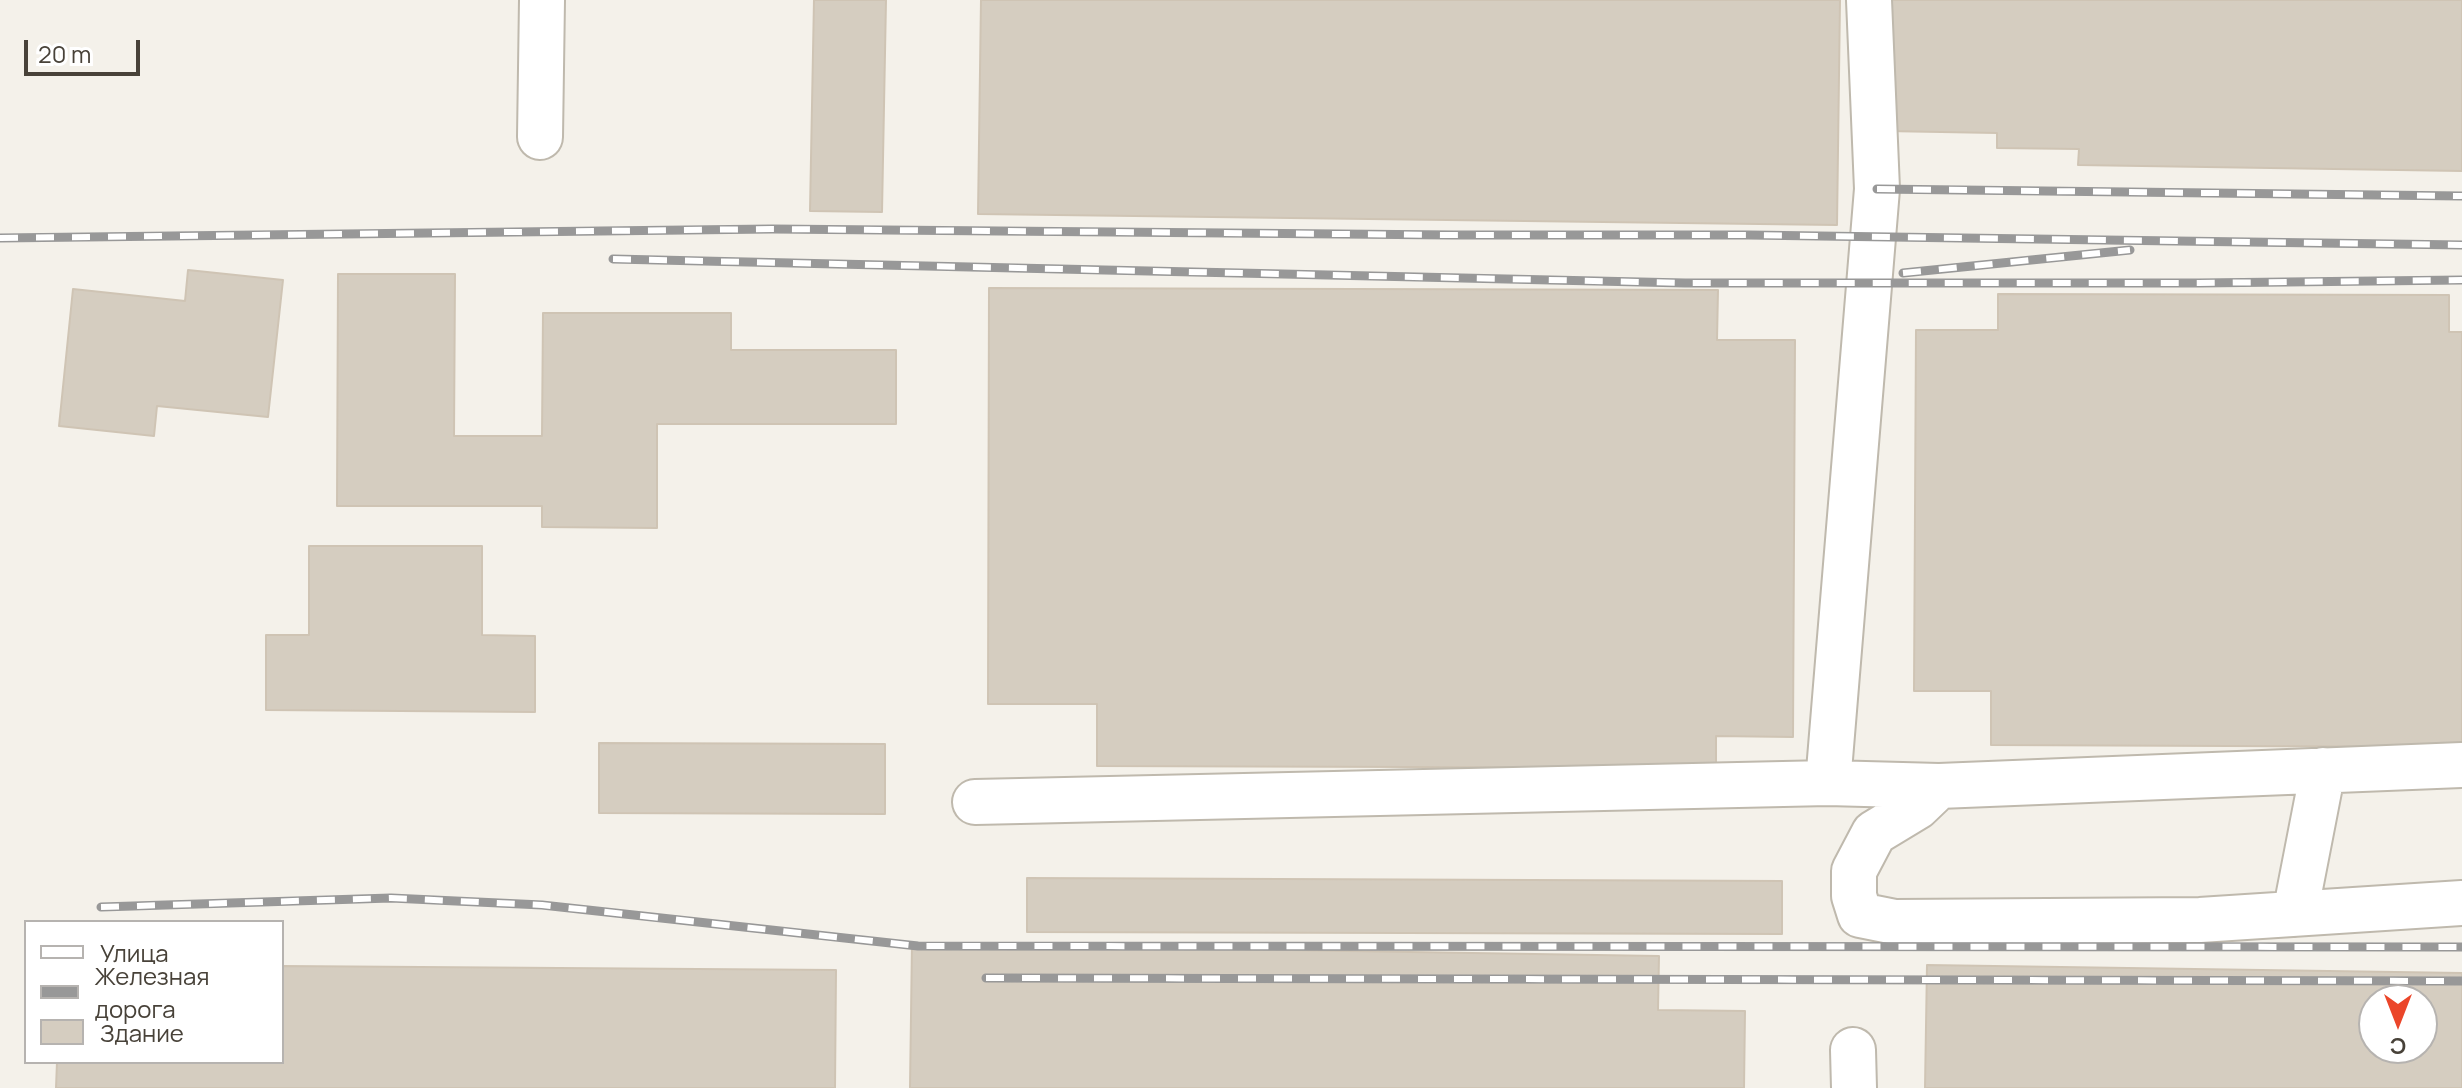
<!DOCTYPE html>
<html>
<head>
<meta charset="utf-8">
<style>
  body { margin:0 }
  #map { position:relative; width:2462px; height:1088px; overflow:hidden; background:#f4f1ea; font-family:Manrope,sans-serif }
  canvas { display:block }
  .legend { position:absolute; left:24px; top:920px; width:260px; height:144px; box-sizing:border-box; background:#fff; border:2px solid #b6b3b0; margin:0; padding:10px 14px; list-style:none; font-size:24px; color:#484239 }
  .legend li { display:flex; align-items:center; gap:16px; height:40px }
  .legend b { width:40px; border:2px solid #b6b3b0 }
  .north { position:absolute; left:2358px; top:984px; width:80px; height:80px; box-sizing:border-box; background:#fff; border:2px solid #b6b3b0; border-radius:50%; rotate:180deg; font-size:22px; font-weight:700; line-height:32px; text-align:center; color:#484239 }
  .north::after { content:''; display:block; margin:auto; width:28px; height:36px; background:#eb462a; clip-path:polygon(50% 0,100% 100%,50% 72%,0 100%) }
  .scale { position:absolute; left:24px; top:40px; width:116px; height:36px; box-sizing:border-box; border:4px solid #484239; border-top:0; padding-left:10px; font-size:24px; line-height:28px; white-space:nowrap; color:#484239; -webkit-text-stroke:6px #fff; paint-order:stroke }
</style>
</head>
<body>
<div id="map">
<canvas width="2462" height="1088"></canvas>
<ul class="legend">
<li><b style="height:10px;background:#fff"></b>Улица</li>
<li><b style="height:10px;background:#989898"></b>Железная дорога</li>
<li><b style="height:22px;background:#d5cdc0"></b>Здание</li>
</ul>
<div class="north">С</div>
<div class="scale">20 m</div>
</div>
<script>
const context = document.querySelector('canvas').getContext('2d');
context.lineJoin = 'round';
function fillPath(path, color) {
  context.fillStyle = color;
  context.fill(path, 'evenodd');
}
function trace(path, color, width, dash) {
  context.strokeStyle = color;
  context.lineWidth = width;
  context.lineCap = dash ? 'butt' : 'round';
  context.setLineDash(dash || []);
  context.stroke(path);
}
const building = new Path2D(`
  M814 0H886L882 212 810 211Z
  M981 0H1840L1837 225 978 214Z
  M1887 0H2462V171L2078 165 2079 149 1997 148V133L1885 131Z
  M188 270 283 280 268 417 157 406 154 436 59 426 73 289 185 301Z
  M338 274H455L454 436H542L543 313H731V350H896V424H657V528L542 527V506H337Z
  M989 288 1718 290 1717 340H1795L1793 737 1716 736V768L1097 766V704H988Z
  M1998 294 2449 295V332H2462V747L1991 745V691H1914L1916 330H1998Z
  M309 546H482V635L535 636V712L266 710V635H309Z
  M599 743 885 744V814L599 813Z
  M1027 878 1782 881V934L1027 932Z
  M912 944 1659 956 1658 1010 1745 1011 1744 1088H910Z
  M1927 965 2462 973V1088H1925ZM2374 1000H2422V1048H2374Z
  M282 966 836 970 835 1088H56L57 1062H282Z`);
fillPath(building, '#d5cdc0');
trace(building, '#cfc4b4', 2);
const minor = new Path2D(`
  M540 137 542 0
  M1828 783 1877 189 1869 0
  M1939 786 1917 807 1874 833 1854 871V896L1860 915 1895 922 2200 920 2462 903
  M975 802 1828 783 1939 786 2462 765
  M2295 914 2323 770
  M1853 1050 1854 1088`);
trace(minor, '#bfb9ad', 48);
trace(minor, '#fff', 44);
const rail = new Path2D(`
  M1877 189 2462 196
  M0 238 772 229 1453 235H1748L2462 245
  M613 259 1685 283H2199L2462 280
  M1903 273 2130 250
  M101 907 391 898 542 905 918 946 2462 947
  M986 978 2462 981`);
trace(rail, '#989898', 9);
trace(rail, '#fff', 6, [18]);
</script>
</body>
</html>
